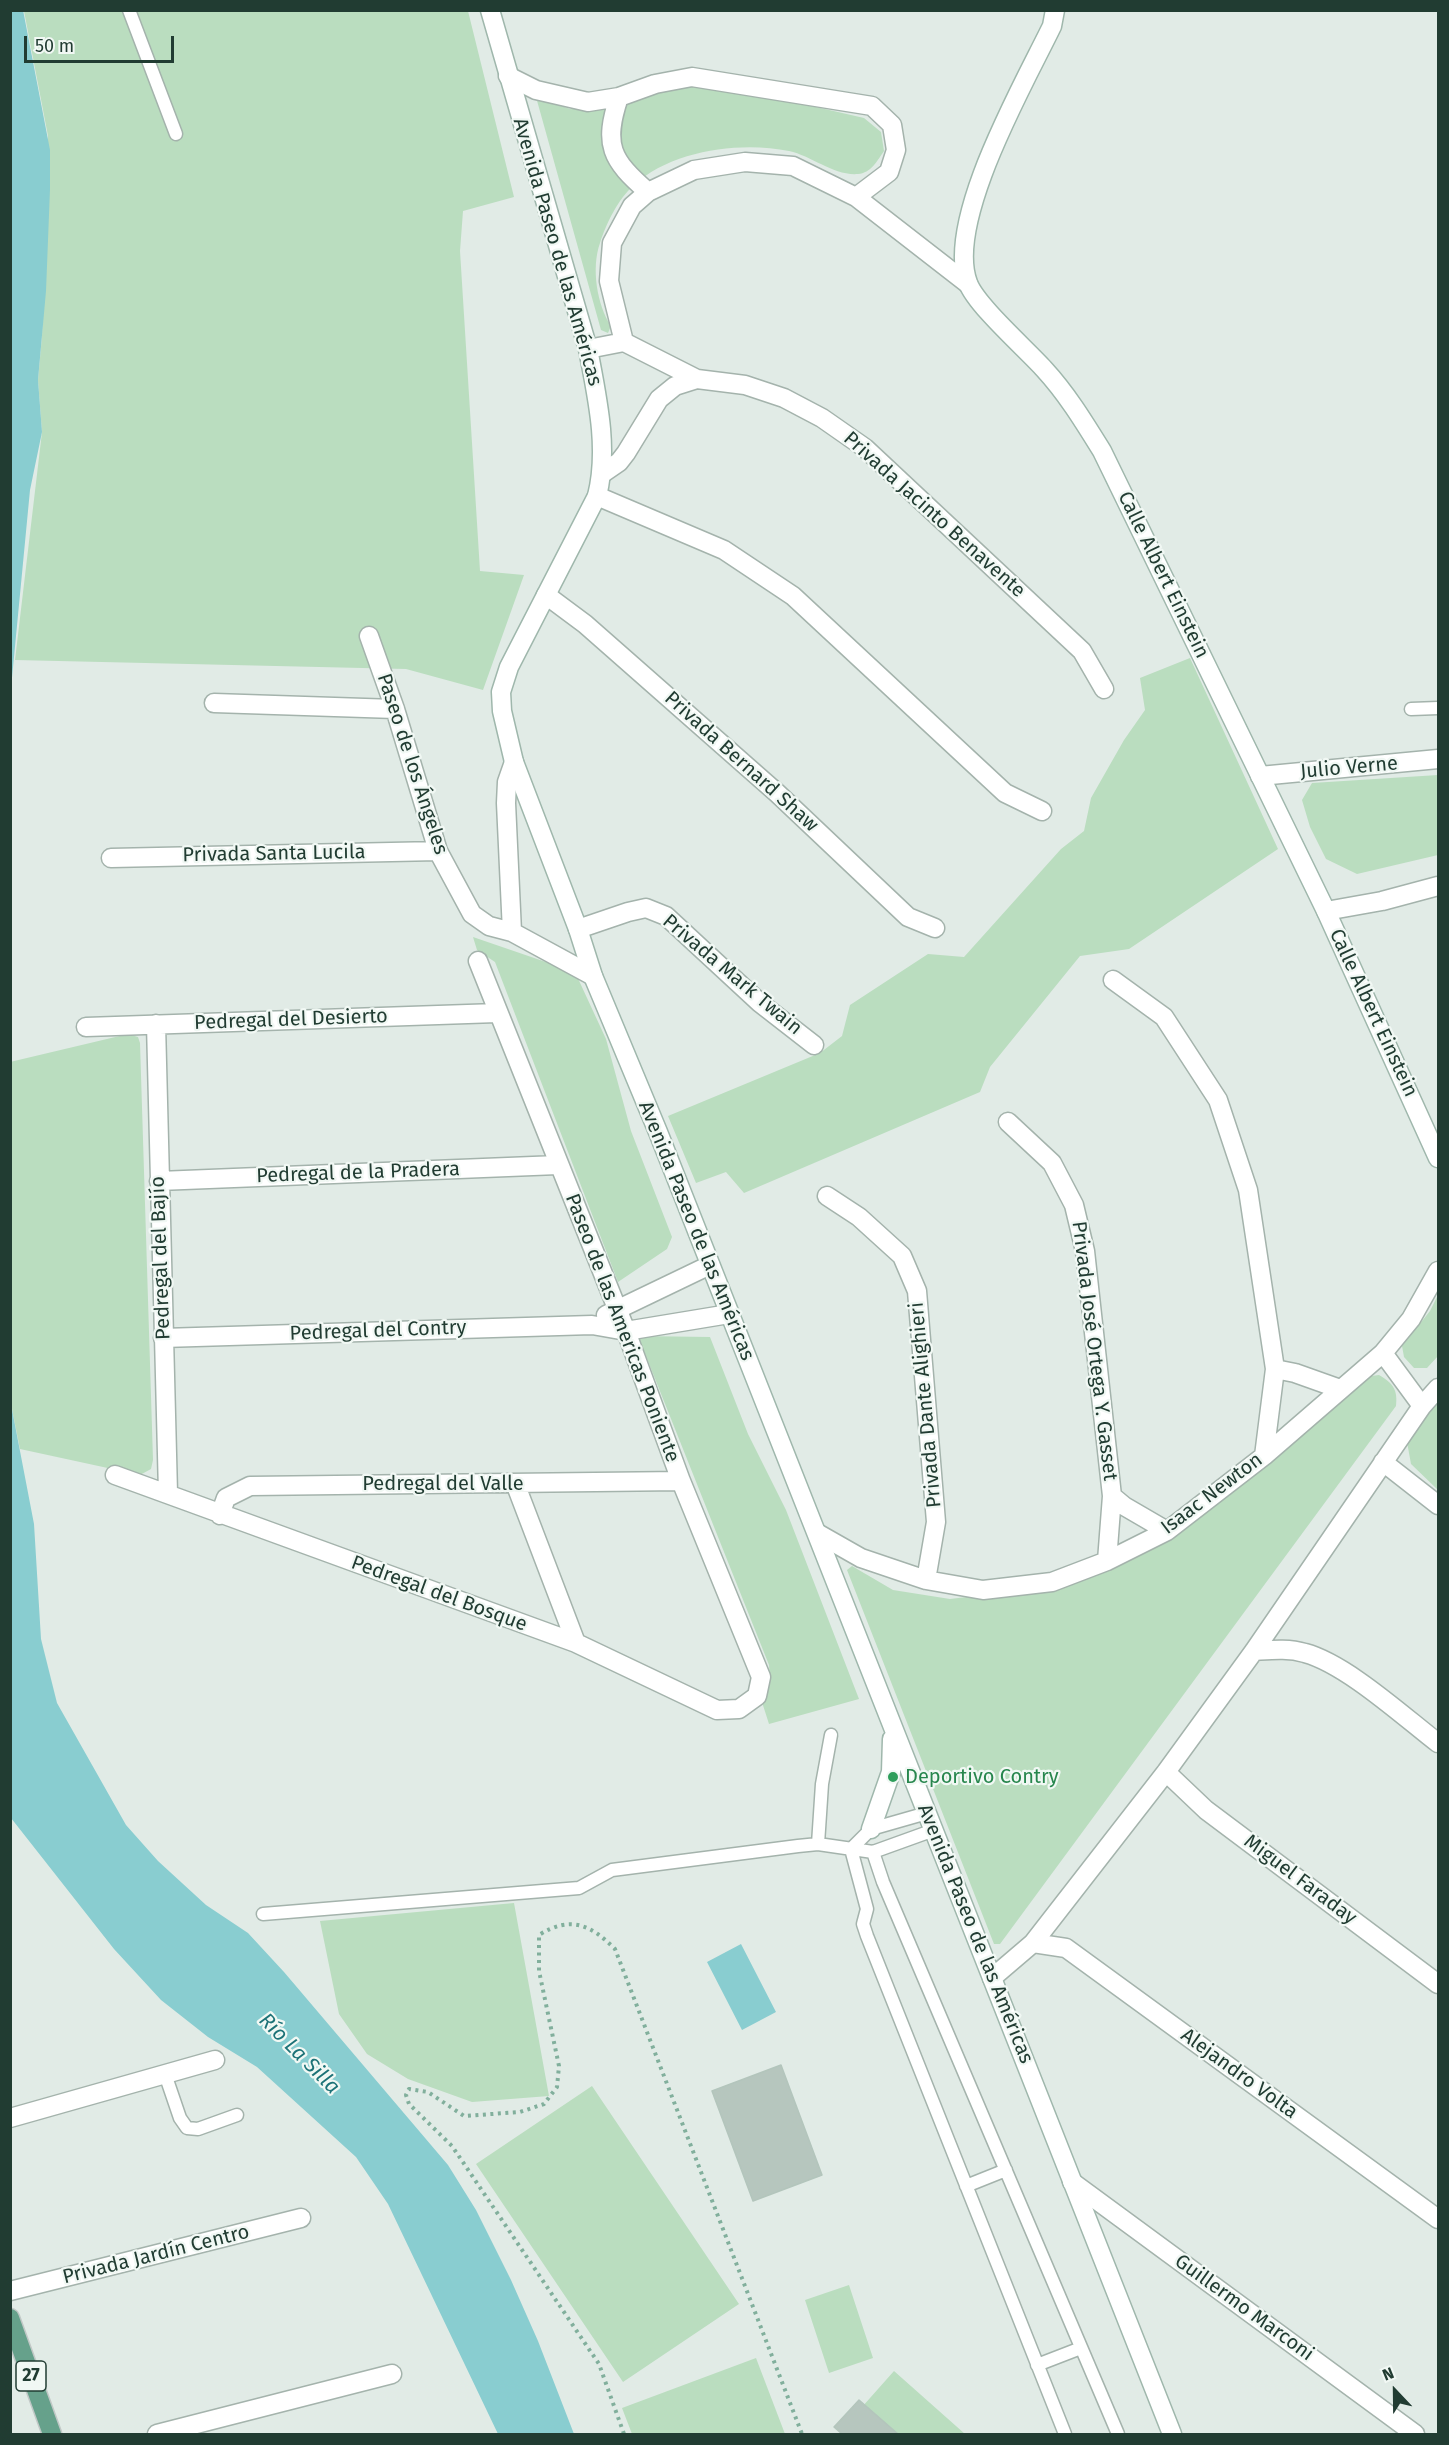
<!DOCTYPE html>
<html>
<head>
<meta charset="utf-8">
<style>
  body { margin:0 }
  #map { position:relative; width:1449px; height:2445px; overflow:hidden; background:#e1ebe6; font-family:"Fira Sans",sans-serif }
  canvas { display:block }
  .frame { position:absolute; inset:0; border:12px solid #213c32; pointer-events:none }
  .north { position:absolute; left:1365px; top:2361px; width:60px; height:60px; -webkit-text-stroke:4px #f1f8f4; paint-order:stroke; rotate:338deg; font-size:16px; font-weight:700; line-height:24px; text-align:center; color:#213c32 }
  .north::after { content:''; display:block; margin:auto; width:21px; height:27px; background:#213c32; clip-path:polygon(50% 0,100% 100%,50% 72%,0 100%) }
  .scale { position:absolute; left:24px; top:36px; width:150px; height:27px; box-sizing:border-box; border:3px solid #213c32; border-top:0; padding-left:8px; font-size:18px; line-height:21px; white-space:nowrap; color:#213c32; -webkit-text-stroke:4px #f1f8f4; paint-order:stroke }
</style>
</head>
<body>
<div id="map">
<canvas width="1449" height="2445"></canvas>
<div class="frame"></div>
<div class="north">N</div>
<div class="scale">50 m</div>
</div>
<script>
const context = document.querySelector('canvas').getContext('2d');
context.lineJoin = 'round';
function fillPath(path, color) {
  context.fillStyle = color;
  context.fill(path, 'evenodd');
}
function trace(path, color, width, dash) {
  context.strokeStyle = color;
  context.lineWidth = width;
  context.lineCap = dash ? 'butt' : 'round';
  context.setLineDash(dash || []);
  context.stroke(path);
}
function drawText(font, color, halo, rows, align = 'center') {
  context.font = font + ' "Fira Sans",sans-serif';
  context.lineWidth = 4.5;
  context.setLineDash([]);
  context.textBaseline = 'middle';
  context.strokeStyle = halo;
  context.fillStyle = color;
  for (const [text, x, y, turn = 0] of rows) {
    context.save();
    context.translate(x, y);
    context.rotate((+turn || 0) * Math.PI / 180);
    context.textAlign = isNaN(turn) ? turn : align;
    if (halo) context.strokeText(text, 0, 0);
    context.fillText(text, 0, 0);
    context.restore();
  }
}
fillPath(new Path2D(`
  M24 11H468L514 197 463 211 460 251 480 571 524 575 483 690 406 669 15 660 42 432 38 380 42 336 48 136Z
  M693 82 729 87 864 118 881 132 884 151C877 161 871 173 858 174 834 176 812 156 789 151 741 141 672 150 634 185 618 199 606 224 600 243 591 268 597 305 611 326L608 333 601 330 536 97 570 109 638 97Z
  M1190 658 1278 849 1129 949 1080 956 990 1067 980 1092 744 1193 726 1172 696 1183 668 1116 820 1053 842 1036 850 1005 928 954 964 957 1061 849 1084 831 1091 798 1124 740 1145 710 1140 678Z
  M1438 775V855L1357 874 1326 859 1310 827 1302 800 1312 783Z
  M473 937 575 972 606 1039 631 1131 672 1237 667 1249 618 1282 495 962 477 950Z
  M128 1034 138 1037 140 1043 153 1460 151 1469 140 1475 20 1449 10 1399V1062Z
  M1438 1295V1356L1427 1368H1414L1404 1357 1402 1346 1430 1311Z
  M638 1336 710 1337 748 1434 786 1510 859 1699 769 1724 761 1699 770 1680 769 1665Z
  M1379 1375C1393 1383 1398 1390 1396 1406L1000 1944H994L847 1570 852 1566 893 1590 950 1599 1008 1592 1132 1554 1364 1377Z
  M1438 1396V1490L1411 1464 1407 1442Z
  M514 1903 549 2096 472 2102 408 2079 367 2054 339 2014 320 1921Z
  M592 2086 739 2304 623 2382 476 2164Z
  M849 2285 873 2358 829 2373 805 2300Z
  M756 2358 785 2434H632L622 2408Z
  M894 2371 965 2434H875L854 2416Z`), '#baddbf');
fillPath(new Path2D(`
  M23 10 50 150V189L46 291 38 380 42 432 30 490 11 688 10 11Z
  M10 1399 34 1524 41 1639 57 1703 126 1825 158 1861 206 1905 248 1933 284 1972 448 2165 476 2210 511 2280 538 2341 574 2434H498L388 2204 356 2157 257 2067 208 2037 161 2000 114 1949 11 1818Z
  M741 1944 776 2012 742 2030 707 1962Z`), '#89cdd0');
const building = new Path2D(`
  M781 2065 822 2175 753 2201 712 2091Z
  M859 2400 898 2434H842L834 2427Z`);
fillPath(building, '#b6c6be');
trace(building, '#b3c5bc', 1.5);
const lane = new Path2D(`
  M129 10 176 134
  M1411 709 1438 708
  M818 1844 822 1784 831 1735
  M851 1849 867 1909 863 1924 867 1936 1065 2434
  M851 1849 871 1829 927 1813
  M873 1852 883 1882 1118 2434
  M263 1914 579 1888 612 1870 798 1846 818 1844 873 1852 934 1830
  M165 2074 180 2118 187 2128 198 2129 237 2115
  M966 2186 1006 2170
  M1037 2365 1081 2348`);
const street = new Path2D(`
  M508 76 536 90 588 102 619 97 655 84 692 77 872 106 892 125 896 150 889 172 856 197
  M619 97C603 145 611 160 648 192
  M624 342 609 281 612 243 632 206 648 192 694 170 745 162 793 166 856 197 968 284
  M588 349 624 342 697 379 745 385 784 398 822 418 865 448 1082 651 1104 689
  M603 473 619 462 626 453 659 399 675 386 697 379
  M597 496 724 550 793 596 1005 793 1042 811
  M546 595 585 624 777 793 908 917 935 928
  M369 636 395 709 438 851 472 914 489 926 512 932 593 976
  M214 703 395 709
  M1260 776 1438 759
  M111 858 438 851
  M1326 911 1382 901 1438 886
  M578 929 628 912 646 908 666 916 760 1003 814 1045
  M512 932 506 803 507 782 514 762
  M1113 980 1164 1017 1218 1100 1248 1190 1275 1369 1264 1456
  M156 1024 168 1493
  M86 1027 497 1013
  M1008 1122 1052 1163 1074 1205 1085 1251 1112 1496 1107 1561
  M159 1181 558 1165
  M827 1196 859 1217 902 1256 917 1291 936 1522 926 1580
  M606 1315 710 1265
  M163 1338 592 1325 626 1331 729 1314
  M1383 1353 1422 1406
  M1275 1369 1295 1373 1340 1389
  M1383 1462 1438 1505
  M115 1475 576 1643 717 1710 739 1709 757 1696 761 1677 681 1481 626 1331 478 961
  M515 1483 576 1643
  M1112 1496 1124 1506 1167 1531
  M220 1515 226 1498 250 1486 681 1481
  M817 1533 861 1558 926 1580 983 1590 1052 1582 1107 1561 1167 1531 1264 1456 1383 1353 1411 1319 1438 1271
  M1254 1651C1271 1650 1288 1648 1305 1653 1346 1664 1403 1716 1438 1743
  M1166 1772 1206 1810 1438 1984
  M1033 1943 1066 1948 1438 2219
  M992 1978 1033 1943 1166 1772 1254 1651 1422 1406 1438 1388
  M10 2118 215 2060
  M1072 2182 1415 2434
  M10 2291 301 2218
  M157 2434 392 2374`);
const secondary = new Path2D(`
  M490 10 588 349C597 397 609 448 597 496L509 667 501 692 502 711 514 762 578 929 593 976 658 1132 1172 2434
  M1055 10 1052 26C1024 84 945 221 968 283 976 305 1026 349 1044 369 1067 394 1084 422 1102 451L1326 911 1438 1158
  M871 1829 891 1772 892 1739`);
const primary = new Path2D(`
  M10 2318 52 2434`);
trace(lane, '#a4b3ac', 15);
trace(street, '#a4b3ac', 21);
trace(secondary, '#9fb7ac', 21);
trace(primary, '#c1c8c6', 21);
trace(new Path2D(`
  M624 2434 599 2364 452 2146 409 2104 406 2095 409 2089 428 2092 464 2116 520 2112 544 2104 557 2087 559 2066 539 1971V1935C571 1915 591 1925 615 1949L802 2434`), '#81af9c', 4, [3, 4.5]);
trace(lane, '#fff', 12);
trace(street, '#fff', 18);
trace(secondary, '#fff', 18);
trace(primary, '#66a18b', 18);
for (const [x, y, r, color] of [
  [893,1777,6,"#2e9e5b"]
]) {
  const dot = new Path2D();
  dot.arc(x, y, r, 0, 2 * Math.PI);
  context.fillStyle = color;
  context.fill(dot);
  trace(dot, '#f1f8f4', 2);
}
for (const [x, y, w] of [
  [31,2376,30]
]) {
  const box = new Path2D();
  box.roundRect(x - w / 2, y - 15, w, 30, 4.5);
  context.fillStyle = '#f1f8f4';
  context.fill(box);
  trace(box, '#213c32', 1.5);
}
drawText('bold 18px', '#213c32', null, [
  ["27",31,2376]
]);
drawText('20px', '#213c32', '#f1f8f4', [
  ["Avenida Paseo de las Américas",557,252,74],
  ["Privada Jacinto Benavente",934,515,42],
  ["Calle Albert Einstein",1163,575,64],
  ["Privada Bernard Shaw",741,762,42],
  ["Paseo de los Ángeles",412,764,72],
  ["Julio Verne",1349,768,-5],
  ["Privada Santa Lucila",274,854,-1],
  ["Privada Mark Twain",732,975,40],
  ["Calle Albert Einstein",1373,1013,65],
  ["Pedregal del Desierto",291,1020,-2],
  ["Pedregal de la Pradera",358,1173,-2],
  ["Avenida Paseo de las Américas",696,1231,68],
  ["Pedregal del Bajío",161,1258,-92],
  ["Paseo de las Americas Poniente",622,1328,69],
  ["Pedregal del Contry",378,1331,-2],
  ["Privada José Ortega Y. Gasset",1094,1351,83],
  ["Privada Dante Alighieri",926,1405,-95],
  ["Pedregal del Valle",443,1484],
  ["Isaac Newton",1212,1494,-37],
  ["Pedregal del Bosque",439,1594,20],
  ["Miguel Faraday",1300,1880,37],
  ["Avenida Paseo de las Américas",975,1934,68],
  ["Alejandro Volta",1239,2074,36],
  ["Privada Jardín Centro",156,2255,-14],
  ["Guillermo Marconi",1244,2308,36]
]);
drawText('20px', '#27864d', '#f1f8f4', [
  ["Deportivo Contry",905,1777]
], 'left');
drawText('italic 21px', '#1c7277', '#f1f8f4', [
  ["Río La Silla",299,2054,45]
]);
</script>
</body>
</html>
